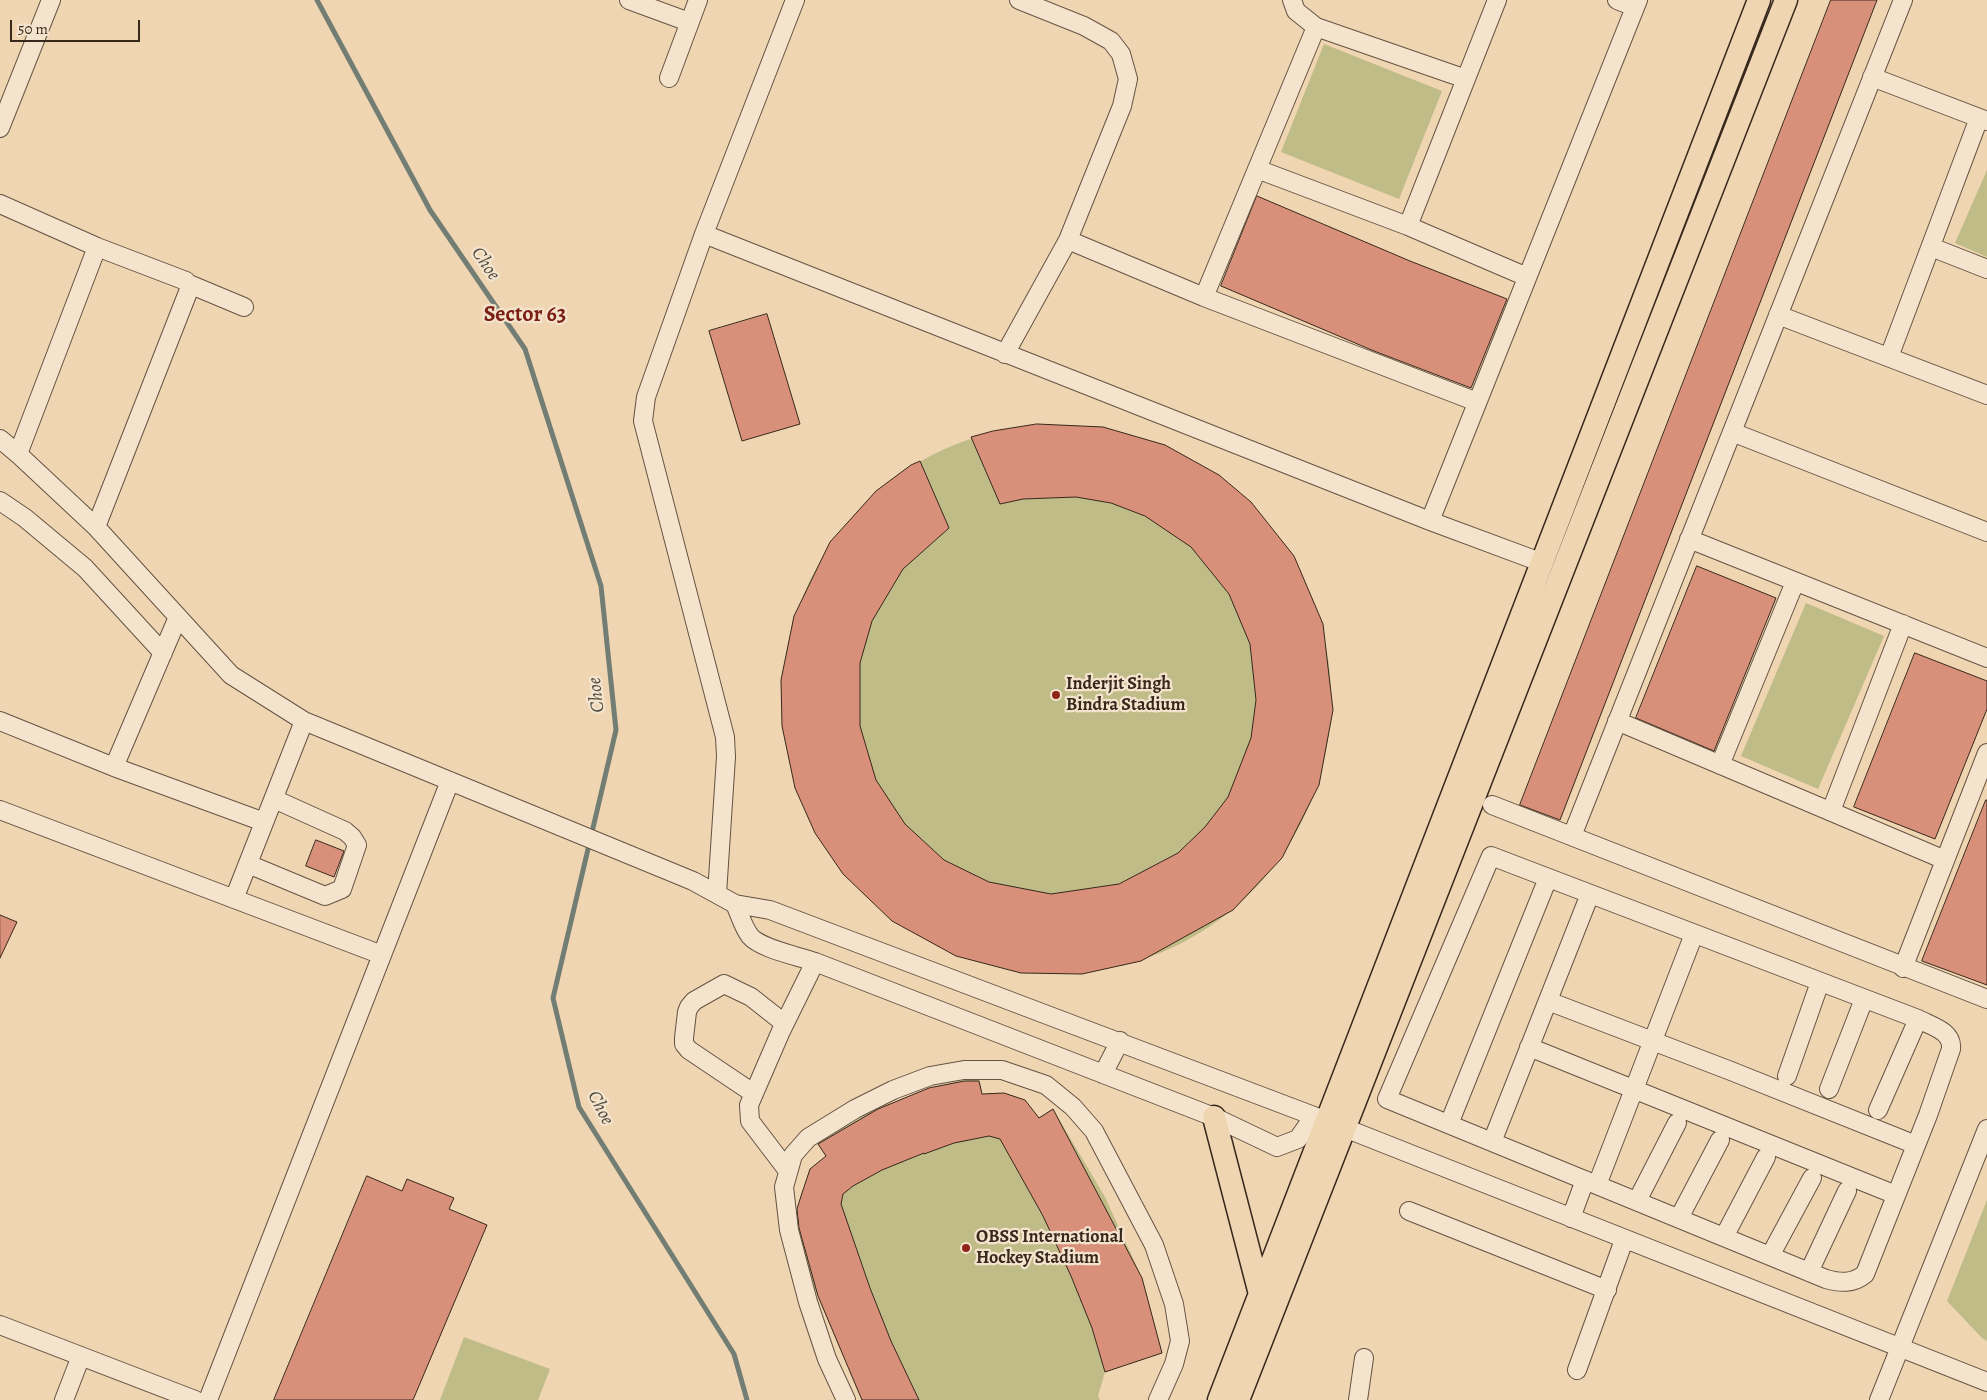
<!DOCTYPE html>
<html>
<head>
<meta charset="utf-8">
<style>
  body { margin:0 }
  #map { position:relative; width:1987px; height:1400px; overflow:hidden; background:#efd5b2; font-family:Alegreya,serif }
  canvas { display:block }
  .scale { position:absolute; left:10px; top:20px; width:130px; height:22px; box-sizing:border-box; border:2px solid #37281c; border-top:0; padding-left:6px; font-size:15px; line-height:18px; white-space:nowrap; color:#37281c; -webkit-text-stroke:4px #f5e4cd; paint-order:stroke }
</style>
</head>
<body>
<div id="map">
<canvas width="1987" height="1400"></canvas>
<div class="scale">50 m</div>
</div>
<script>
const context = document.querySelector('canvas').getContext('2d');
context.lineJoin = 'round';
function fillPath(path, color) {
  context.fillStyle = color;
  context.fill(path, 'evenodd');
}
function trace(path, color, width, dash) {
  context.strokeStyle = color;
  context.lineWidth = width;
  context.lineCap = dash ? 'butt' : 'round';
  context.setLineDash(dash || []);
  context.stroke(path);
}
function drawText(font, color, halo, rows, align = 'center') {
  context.font = font + ' Alegreya,serif';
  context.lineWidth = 4.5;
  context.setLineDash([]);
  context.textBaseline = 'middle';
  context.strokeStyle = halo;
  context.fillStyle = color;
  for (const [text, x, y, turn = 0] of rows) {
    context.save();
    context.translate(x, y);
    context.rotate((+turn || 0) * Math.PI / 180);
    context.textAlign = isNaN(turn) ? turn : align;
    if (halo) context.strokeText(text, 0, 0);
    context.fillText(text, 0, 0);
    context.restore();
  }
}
fillPath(new Path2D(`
  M1324 44 1442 91 1399 199 1281 152Z
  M1987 170V257L1955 243Z
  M783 699a274 274 0 1 1 548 0a274 274 0 1 1-548 0Z
  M1806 603 1884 636 1818 789 1741 756Z
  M979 1077 982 1094C1012 1092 1019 1094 1039 1118L1053 1109 1105 1197 1142 1278 1162 1353 1105 1372 1098 1396 1100 1400H862L815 1290 794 1219 810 1169 826 1156 817 1143 869 1113 929 1088Z
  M1987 1200V1341L1982 1338 1947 1301Z
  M464 1337 550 1369 538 1400H440Z`), '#bfbc88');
trace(new Path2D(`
  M317 0 430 210 525 349 601 586 616 730 553 998 579 1107 734 1354 747 1400`), '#727e74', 5);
const building = new Path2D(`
  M1831 0H1877L1560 820 1520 805Z
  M1257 196 1410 261 1507 299 1471 388 1374 351 1221 286Z
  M767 314 800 424 742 441 709 331Z
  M1037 424 1103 427 1165 445 1219 475 1251 502 1294 556 1323 624 1333 710 1319 785 1282 858 1233 910 1141 961 1082 974 1021 973 956 956 892 921 843 874 815 833 795 788 782 726 781 680 794 616 830 542 876 491 911 465 920 461 949 528 903 569 872 621 860 663V726L876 780 905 824 944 860 989 882 1051 894 1119 884 1178 853 1205 827 1228 797 1251 738 1256 700 1250 644 1229 594 1191 547 1145 516 1111 503 1076 497 1023 499 1000 504 971 437 993 431Z
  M1697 566 1776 598 1714 751 1636 718Z
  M1915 653 1987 681V709L1935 839 1854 807Z
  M1986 800H1987V985L1922 961Z
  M316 840 344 851 334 877 306 866Z
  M0 915 17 922 0 958Z
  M965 1081H979L982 1094 1004 1093 1025 1100 1039 1118 1053 1109 1142 1278 1162 1353 1105 1372 1092 1328 1071 1276 1043 1216 1000 1139 989 1136 954 1143 924 1154V1153L882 1170 853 1186 843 1194 841 1204 870 1288 891 1341 919 1400H862L818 1296 799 1228 797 1209 801 1196 810 1169 826 1156 818 1144 878 1109 929 1088Z
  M367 1176 402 1191 407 1179 454 1198 449 1209 487 1225 413 1400H274Z`);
fillPath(building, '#d9907a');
trace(building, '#37281c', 1);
const minor = new Path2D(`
  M629 0 689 22
  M1292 0 1296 11 1316 27 1466 79
  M1617 0 1635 7
  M1872 77 1987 121
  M669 78 698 0
  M0 128 51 0
  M1257 169 1408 226 1527 277
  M0 204 97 247 186 281 190 287 96 527
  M1408 226 1497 0
  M704 234 1430 521 1543 563
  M1068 240 1204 297 1477 402
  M1931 247 1987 269
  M189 284 244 307
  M1204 297 1316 27
  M1778 315 1987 395
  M1005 354 1068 240 1122 106 1128 79 1121 54 1111 41 1084 26 1019 0
  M1889 357 1979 118
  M1732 432 1987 532
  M0 439 18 454 96 527 231 675 304 721 693 881 735 904 770 910 1327 1121 1987 1382
  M18 454 97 247
  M0 501 25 518 85 568 163 653
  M1430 521 1638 0
  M1689 539 1987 658
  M0 721 114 767 264 822
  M1617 721 1945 860
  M1720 765 1795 582
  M114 767 178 617
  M1492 805 1987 999
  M0 810 382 955
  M1831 811 1903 624
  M1572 836 1903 0
  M1491 856 1918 1019C1931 1026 1953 1031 1951 1049L1928 1115 1865 1274C1853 1284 1840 1283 1826 1279L1387 1099Z
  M248 864 325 896 342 889 357 845 352 837 345 831 274 799
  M717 894 726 757 725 737 643 421 646 397 704 234 795 0
  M234 899 304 721
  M735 904C740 915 743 927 750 936 761 949 798 956 815 962L1214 1117 1277 1147 1298 1139 1314 1116
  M1903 968 1987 753
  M1548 1001 1731 1071 1916 1145
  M1529 1047 1896 1195
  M1103 1074 1120 1041
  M1787 1076 1820 982
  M1829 1089 1864 999
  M753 1093 689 1050 684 1044V1038L687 1012 689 1007 694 1001 724 984 751 997 784 1023
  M1878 1110 1918 1019
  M1449 1124 1548 878
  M1492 1142 1590 894
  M788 1171 750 1121 749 1105 781 1031 815 962
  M1597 1185 1694 934
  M1637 1201 1677 1123
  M1409 1211 1607 1290
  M1571 1218 1585 1180
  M1679 1218 1720 1140
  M1724 1237 1766 1157
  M1770 1256 1812 1178
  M1809 1272 1847 1191
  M0 1325 195 1400
  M1577 1370 1624 1240
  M64 1400 81 1356
  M208 1400 450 781
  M846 1400 827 1359 808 1302 789 1230 784 1187 793 1155 808 1138 855 1109 893 1090 930 1076 964 1070H1002L1046 1085 1073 1107 1094 1131 1154 1245 1174 1304 1180 1341 1174 1364 1158 1400
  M1358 1400 1364 1358
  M1879 1400 1987 1129`);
const major = new Path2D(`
  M1214 1117 1260 1294
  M1219 1400 1759 0
  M1238 1400 1786 0`);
trace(minor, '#655342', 20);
trace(major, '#37281c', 25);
trace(minor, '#f5e4cd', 18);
trace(major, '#efd5b2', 22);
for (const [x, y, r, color] of [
  [1056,695,5,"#8f2418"],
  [966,1248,5,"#8f2418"]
]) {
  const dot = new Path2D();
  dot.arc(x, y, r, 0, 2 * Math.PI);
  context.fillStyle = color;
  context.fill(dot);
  trace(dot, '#f5e4cd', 2);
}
drawText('bold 18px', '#37281c', '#f5e4cd', [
  ["Inderjit Singh",1066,685],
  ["Bindra Stadium",1066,706],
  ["OBSS International",976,1238],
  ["Hockey Stadium",976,1259]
], 'left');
drawText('italic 19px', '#504c40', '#f5e4cd', [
  ["Choe",485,264,56],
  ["Choe",597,695,-96],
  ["Choe",600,1108,63]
]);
drawText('bold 22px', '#7a1f14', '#f5e4cd', [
  ["Sector 63",525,316]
]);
</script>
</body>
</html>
